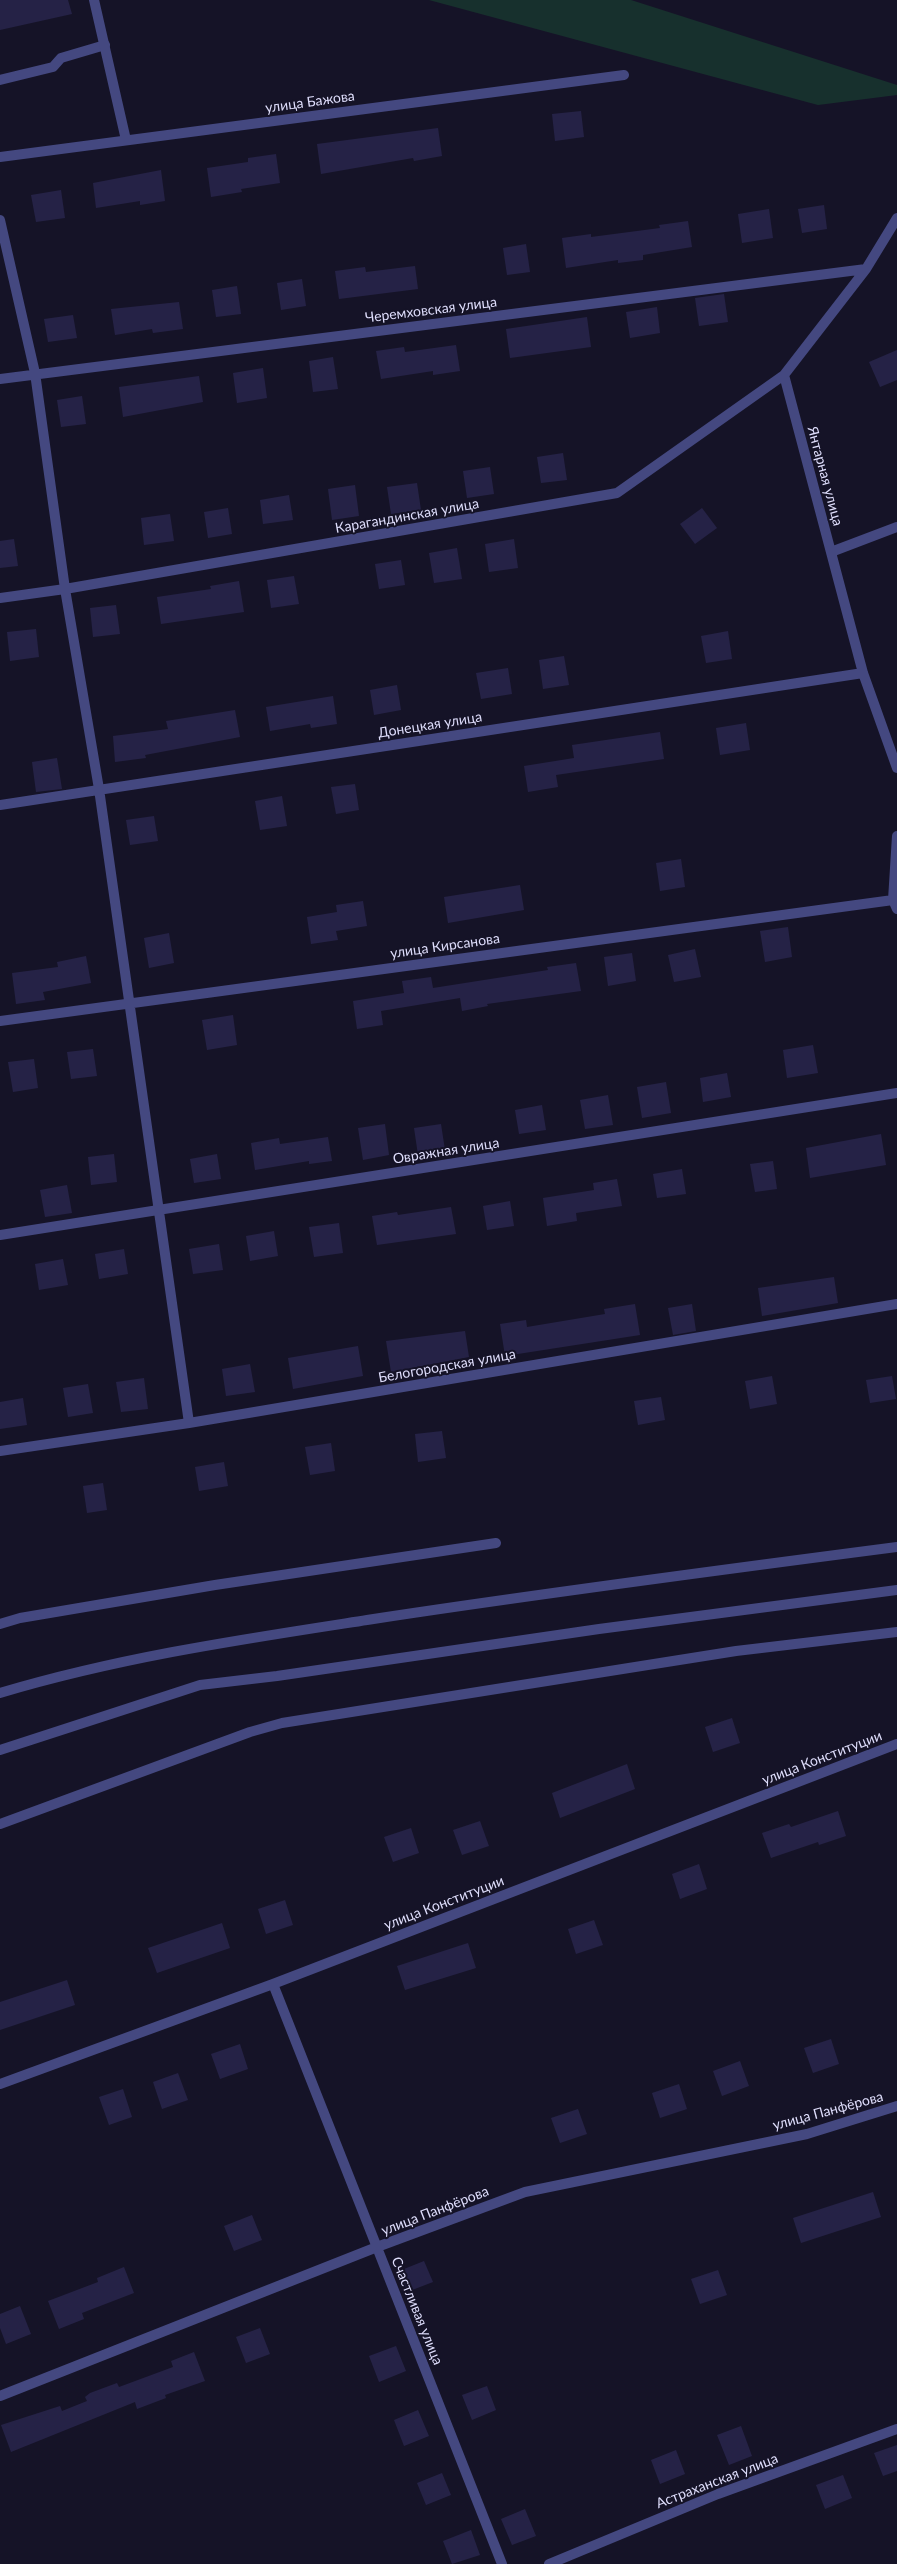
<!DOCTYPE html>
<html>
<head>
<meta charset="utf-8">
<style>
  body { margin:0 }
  canvas { display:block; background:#151327 }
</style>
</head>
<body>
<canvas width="897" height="2564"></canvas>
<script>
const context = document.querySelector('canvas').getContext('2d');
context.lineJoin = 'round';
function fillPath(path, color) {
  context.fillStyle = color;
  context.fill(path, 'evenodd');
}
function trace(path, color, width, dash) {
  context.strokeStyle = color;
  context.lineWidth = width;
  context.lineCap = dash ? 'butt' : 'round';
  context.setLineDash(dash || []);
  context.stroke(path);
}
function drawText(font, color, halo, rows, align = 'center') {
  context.font = font + ' Lato,sans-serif';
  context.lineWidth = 4;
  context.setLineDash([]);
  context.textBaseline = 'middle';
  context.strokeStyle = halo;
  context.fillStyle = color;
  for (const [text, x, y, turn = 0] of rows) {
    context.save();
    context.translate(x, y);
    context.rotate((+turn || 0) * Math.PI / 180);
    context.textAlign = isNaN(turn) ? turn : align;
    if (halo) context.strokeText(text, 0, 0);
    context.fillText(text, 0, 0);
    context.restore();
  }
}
fillPath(new Path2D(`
  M429 0H631L897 85V95L818 105Z`), '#17302d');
fillPath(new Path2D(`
  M0 0H68L72 14 0 30Z
  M581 111 584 137 555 141 552 114Z
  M438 128 442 156 414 161 413 158 321 174 317 144Z
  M276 154 280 183 241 189 242 192 211 197 207 168 248 162V158Z
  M161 170 165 201 140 205V201L96 208 93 183Z
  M61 190 65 218 36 222 31 195Z
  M824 205 827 229 802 233 798 209Z
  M769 209 773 238 742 243 738 214Z
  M688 221 692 247 643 255V260L618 263V260L566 268 562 238 591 234V237L660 228 659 225Z
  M526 244 530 272 507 275 503 248Z
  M415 266 418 289 339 299 335 271 365 267 366 272Z
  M302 279 306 306 281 310 277 283Z
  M237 286 241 314 216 317 212 290Z
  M724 294 728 322 699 326 695 298Z
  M179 302 183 329 153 333 152 329 115 335 111 309Z
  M657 307 660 333 630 338 626 312Z
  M73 315 77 338 48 342 44 319Z
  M587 317 591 347 510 358 506 329Z
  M456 345 460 371 433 375V371L381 379 376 351 404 347 405 352Z
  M897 350V380L880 387 869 362Z
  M333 357 338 389 313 392 309 361Z
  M263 368 267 398 237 403 233 373Z
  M199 376 203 402 123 417 119 387Z
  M82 396 86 424 61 427 57 400Z
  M563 453 567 480 541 483 537 457Z
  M490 467 494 494 467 498 463 471Z
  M417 483 421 510 391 514 387 487Z
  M355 485 359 516 332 520 328 489Z
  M289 495 293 520 263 524 260 500Z
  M228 508 232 534 208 538 204 512Z
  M702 508 717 528 695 544 680 524Z
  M170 514 174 541 144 545 141 518Z
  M14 539 18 566 0 568V541Z
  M514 539 518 568 489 572 485 544Z
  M457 548 462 579 434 583 429 553Z
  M401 560 405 585 379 589 375 564Z
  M294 576 299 604 271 608 267 580Z
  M239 581 244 612 161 624 157 597 211 589 210 586Z
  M116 605 120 634 93 637 90 608Z
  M36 629 39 657 10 661 7 632Z
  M728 631 732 659 706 663 701 636Z
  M564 656 569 685 543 689 539 660Z
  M508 668 512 694 481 699 476 673Z
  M397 685 401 710 374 715 370 690Z
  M333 696 337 724 311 728 310 724 270 731 266 707Z
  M235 710 240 737 145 755 146 758 115 762 113 736 168 729 166 721Z
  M746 723 750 750 720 755 716 728Z
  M660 732 664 759 556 775 558 787 528 792 524 766 574 758 572 745Z
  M57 758 62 789 36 792 32 762Z
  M355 784 359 810 336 814 331 787Z
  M282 796 287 826 260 830 255 801Z
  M154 816 158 841 130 845 126 820Z
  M681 859 685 887 660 891 656 863Z
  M520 885 524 910 448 923 444 897Z
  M363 901 367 926 336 931 338 940 311 944 307 917 337 912 336 905Z
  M788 927 792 957 765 962 760 931Z
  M169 933 174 963 149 968 144 938Z
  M695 949 701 977 674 982 668 955Z
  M632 953 636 981 608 986 604 957Z
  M86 956 91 983 43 992 45 1000 16 1004 12 973 58 967 57 962Z
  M576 963 581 991 487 1004 488 1006 462 1011 460 998 381 1011 383 1025 357 1029 353 1001 404 993 402 981 431 977 433 988 548 970 547 967Z
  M233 1015 237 1045 207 1050 202 1020Z
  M813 1045 818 1073 787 1078 783 1050Z
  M93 1049 97 1076 71 1079 67 1052Z
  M34 1059 38 1088 13 1092 8 1062Z
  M727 1073 731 1097 703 1102 700 1078Z
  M666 1082 671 1113 642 1118 637 1087Z
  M608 1095 613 1125 585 1129 580 1100Z
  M542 1105 546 1130 519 1134 515 1110Z
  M385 1124 389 1155 363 1160 358 1128Z
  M441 1124 445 1150 418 1155 414 1128Z
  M881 1134 886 1165 810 1178 806 1148Z
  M328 1137 332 1161 309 1164V1161L255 1170 251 1143 279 1138 280 1144Z
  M114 1154 117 1182 91 1185 88 1157Z
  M217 1154 221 1179 194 1183 190 1159Z
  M773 1161 777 1189 755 1192 750 1164Z
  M682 1169 686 1194 657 1198 653 1174Z
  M617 1179 622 1206 576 1213 577 1221 547 1226 543 1198 594 1190 593 1183Z
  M67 1185 72 1213 45 1217 40 1190Z
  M510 1201 514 1226 487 1230 483 1206Z
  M451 1207 456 1234 377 1245 372 1216 397 1212 398 1215Z
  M339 1223 343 1253 314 1257 309 1227Z
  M274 1231 278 1256 250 1261 246 1236Z
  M219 1244 223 1270 193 1274 189 1249Z
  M124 1249 128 1274 99 1279 95 1254Z
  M63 1259 68 1285 39 1290 35 1264Z
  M834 1277 838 1303 762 1316 758 1288Z
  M635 1304 640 1335 505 1356 500 1324 526 1320 527 1327 605 1314 604 1309Z
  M692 1304 696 1331 673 1335 668 1308Z
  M465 1331 469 1357 391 1372 386 1341Z
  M358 1346 363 1376 293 1389 288 1358Z
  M250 1364 255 1392 226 1396 222 1369Z
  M772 1376 777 1404 750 1409 745 1381Z
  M892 1376 896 1399 870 1403 866 1380Z
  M144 1378 148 1409 121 1412 116 1382Z
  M88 1384 93 1413 68 1417 63 1388Z
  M661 1397 665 1420 638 1425 634 1401Z
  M23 1398 27 1425 0 1429V1402Z
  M442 1431 446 1458 418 1462 415 1434Z
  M331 1443 335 1471 310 1475 305 1447Z
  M224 1462 228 1486 199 1491 195 1467Z
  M103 1483 107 1510 87 1513 83 1486Z
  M732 1718 740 1743 713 1752 705 1727Z
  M627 1764 635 1789 560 1818 552 1793Z
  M838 1811 846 1836 819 1845 818 1842 771 1858 762 1833 789 1824 791 1827Z
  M480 1821 489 1846 462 1855 453 1830Z
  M411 1828 419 1853 393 1862 384 1837Z
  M699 1864 707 1889 680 1899 672 1874Z
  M285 1900 293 1925 266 1934 258 1909Z
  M594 1920 603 1945 576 1954 568 1929Z
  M222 1923 230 1948 157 1973 148 1948Z
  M468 1943 476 1968 405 1990 397 1966Z
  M67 1980 75 2005 0 2030V2002Z
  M831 2039 839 2064 813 2073 804 2048Z
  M240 2044 248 2069 220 2079 211 2054Z
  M740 2061 749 2086 722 2096 713 2071Z
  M178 2073 188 2100 162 2109 153 2082Z
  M679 2084 687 2109 660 2118 652 2093Z
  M123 2089 132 2117 109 2125 99 2097Z
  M578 2109 587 2134 560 2143 551 2118Z
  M873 2192 881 2217 801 2243 793 2218Z
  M252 2215 262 2240 234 2251 224 2226Z
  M424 2261 433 2282 407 2292 399 2271Z
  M124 2267 134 2293 82 2313 84 2319 59 2329 48 2301 98 2282 97 2278Z
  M718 2270 727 2295 700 2304 691 2279Z
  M20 2306 31 2334 6 2344 0 2328V2314Z
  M260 2328 270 2354 246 2363 236 2337Z
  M396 2346 406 2371 379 2382 369 2356Z
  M194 2352 205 2381 165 2395 166 2398 137 2409 135 2402 11 2452 1 2425 60 2406 62 2411 87 2401 85 2397 90 2393 117 2383 119 2387 173 2367 171 2361Z
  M487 2386 496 2410 472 2420 462 2395Z
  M418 2410 429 2436 404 2446 394 2420Z
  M741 2426 752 2456 729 2465 717 2435Z
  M897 2445V2471L883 2476 874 2453Z
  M676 2450 685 2474 660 2484 651 2460Z
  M442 2473 451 2495 426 2505 417 2483Z
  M843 2475 852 2498 825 2509 816 2485Z
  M525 2509 536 2536 512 2545 501 2519Z
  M471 2530 480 2555 452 2564 443 2541Z`), '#252246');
trace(new Path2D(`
  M0 80 53 67 61 58 105 45
  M0 1693C120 1657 244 1639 367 1620 543 1593 720 1570 897 1547
  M0 1750 200 1685 277 1676 599 1629 897 1590`), '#444880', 10);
trace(new Path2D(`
  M94 0 126 140
  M0 157 624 75
  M897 218 866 269 784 375 863 673 897 768
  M0 220 35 373 65 589 99 789 189 1423
  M0 379 866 269
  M831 552 897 527
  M0 598 65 589 617 493 784 375
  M0 805 863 673
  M897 836 893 900 897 909
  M0 1021 893 900
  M0 1235 897 1093
  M0 1451 189 1423 897 1304
  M0 1624 20 1618 215 1585 496 1543
  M0 1824 250 1732 282 1723 736 1651 897 1632
  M273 1984 502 2564
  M0 2084 273 1984 897 1744
  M0 2396 377 2247 525 2192 807 2134 897 2106
  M549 2564 718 2494 897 2429`), '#444880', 10);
drawText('14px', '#deddfb', '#151327', [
  ["улица Бажова",310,102,-8],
  ["Черемховская улица",431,310,-7],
  ["Янтарная улица",825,476,75],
  ["Карагандинская улица",407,516,-10],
  ["Донецкая улица",430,725,-9],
  ["улица Кирсанова",445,946,-8],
  ["Овражная улица",446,1151,-9],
  ["Белогородская улица",447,1366,-10],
  ["улица Конституции",822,1758,-21],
  ["улица Конституции",444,1903,-21],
  ["улица Панфёрова",828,2111,-15],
  ["улица Панфёрова",435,2211,-21],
  ["Счастливая улица",417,2311,68],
  ["Астраханская улица",717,2481,-21]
]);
</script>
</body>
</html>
